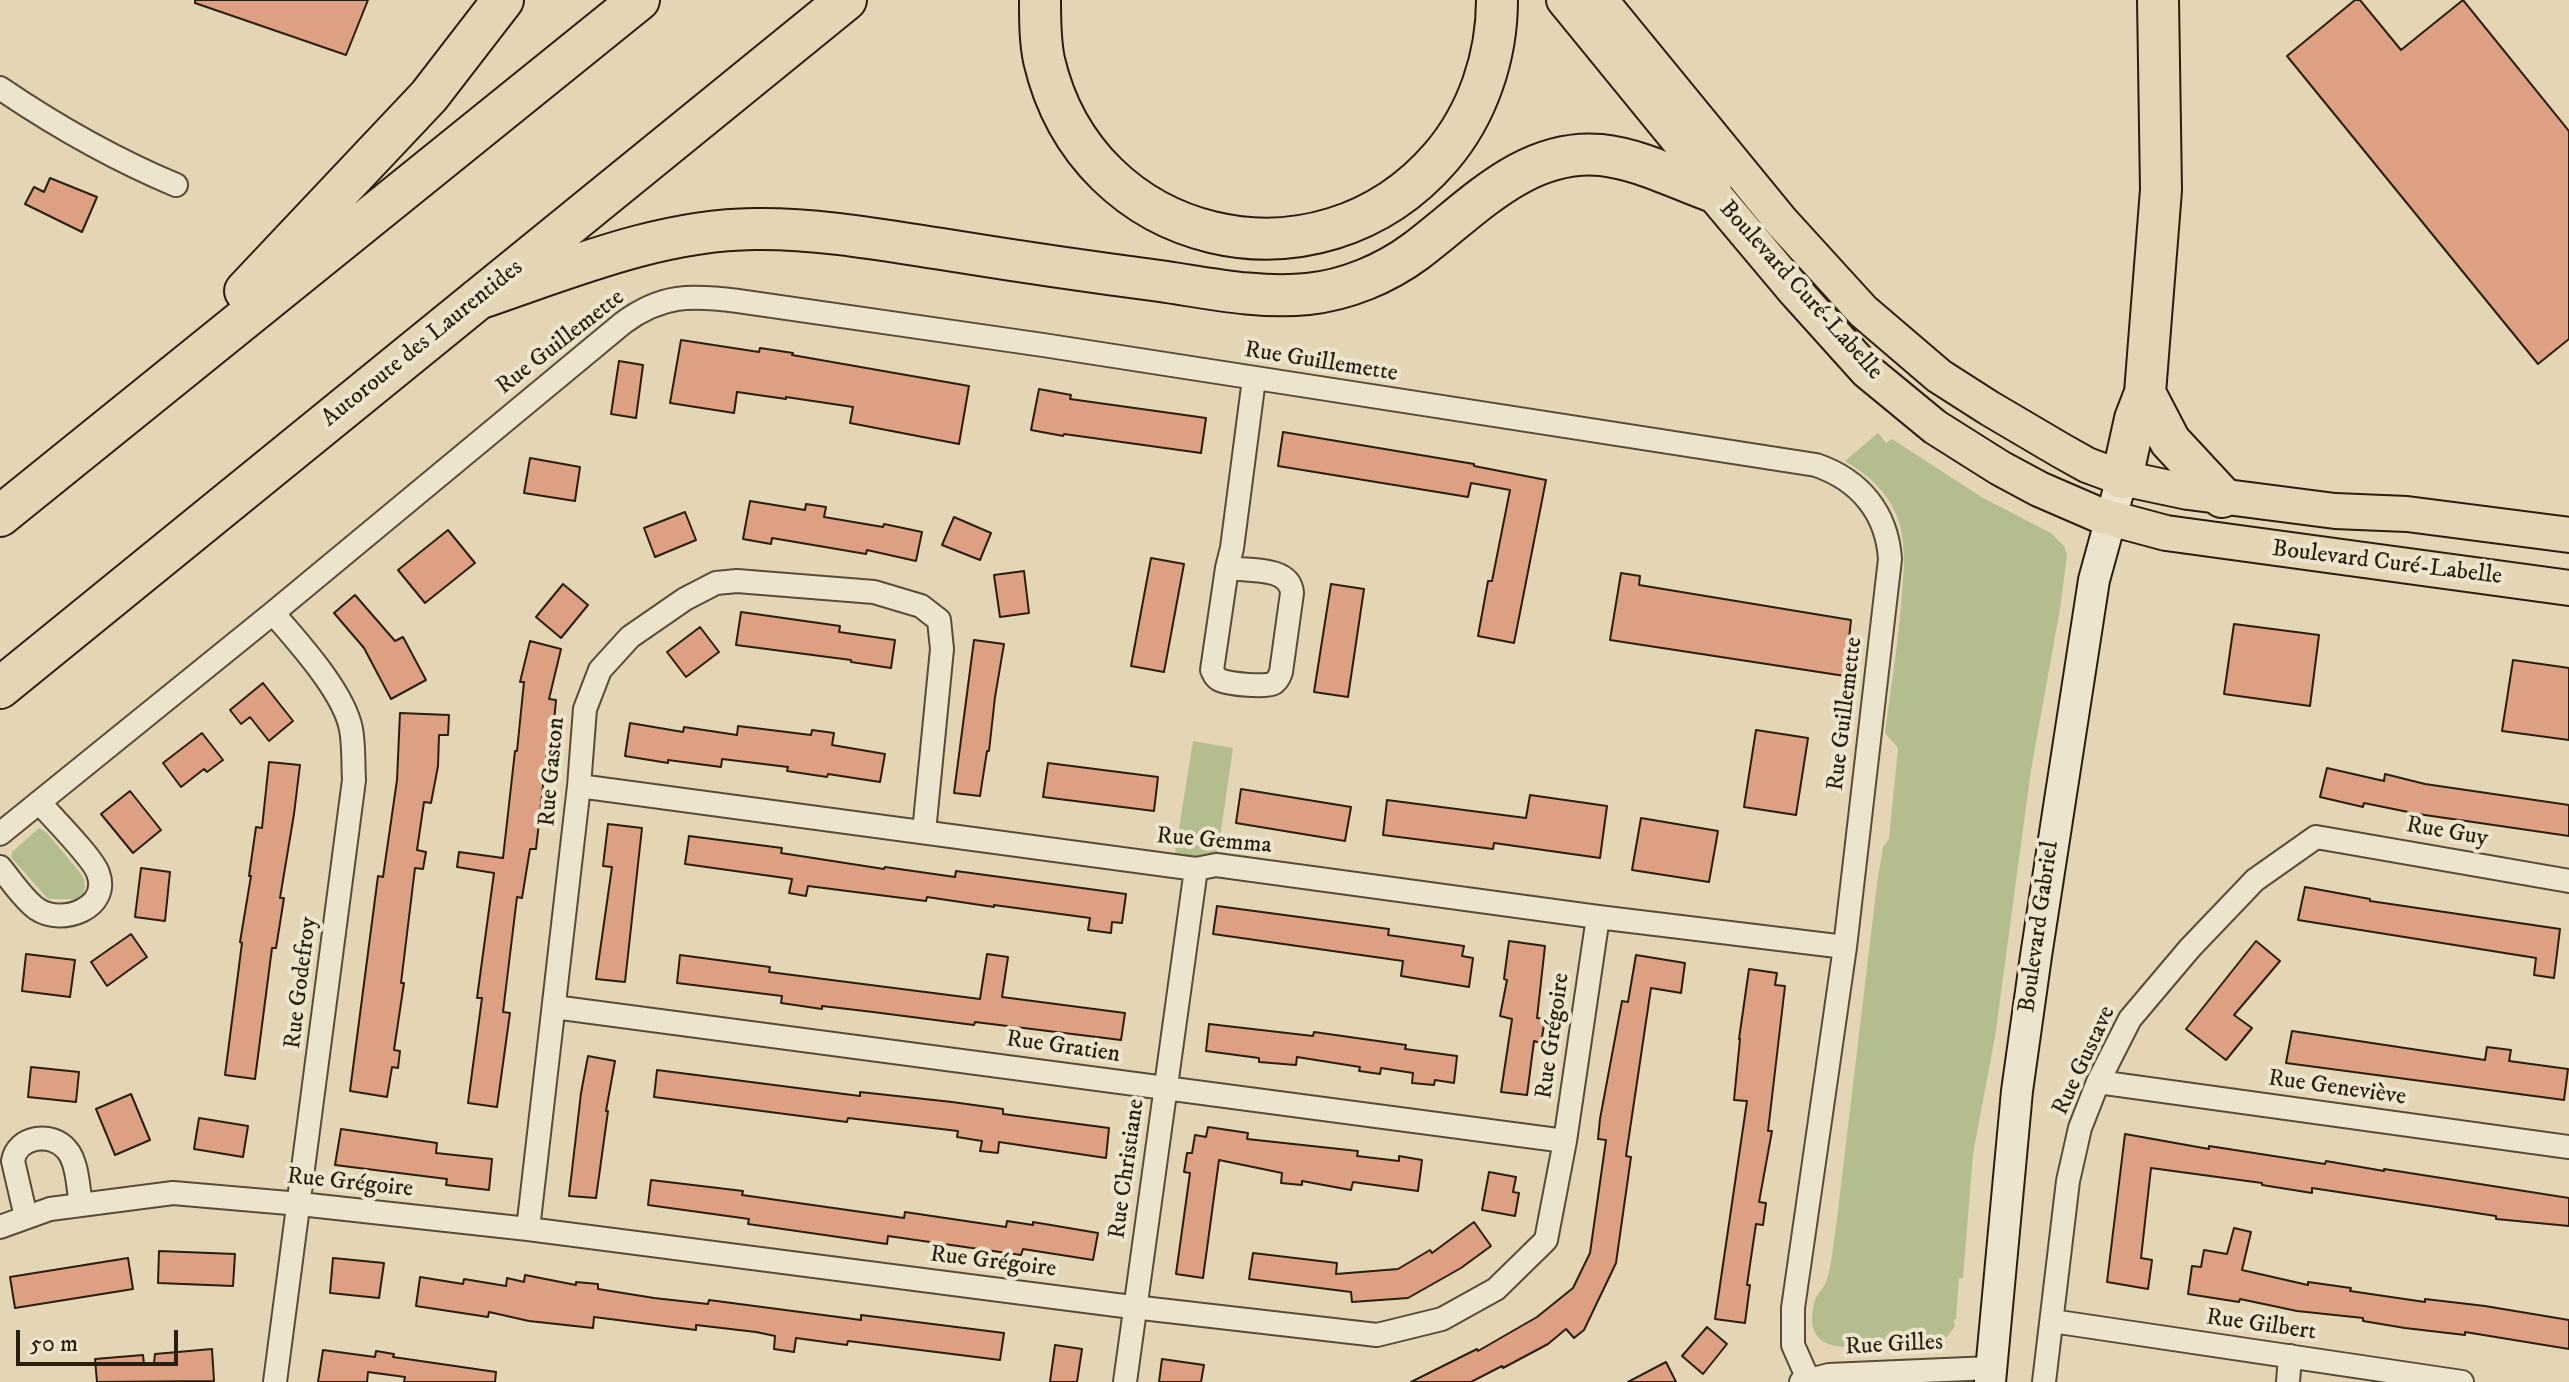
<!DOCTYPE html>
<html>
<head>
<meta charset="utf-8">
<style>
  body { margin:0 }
  #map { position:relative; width:2569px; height:1382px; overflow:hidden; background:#e4d5b4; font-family:"IM FELL DW Pica",serif }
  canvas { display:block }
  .scale { position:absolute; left:16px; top:1330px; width:162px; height:36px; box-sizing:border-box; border:4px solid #2a1e0f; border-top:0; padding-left:10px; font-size:24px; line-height:28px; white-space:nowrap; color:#2a1e0f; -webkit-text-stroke:6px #ede4ce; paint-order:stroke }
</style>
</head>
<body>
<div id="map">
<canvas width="2569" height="1382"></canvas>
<div class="scale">50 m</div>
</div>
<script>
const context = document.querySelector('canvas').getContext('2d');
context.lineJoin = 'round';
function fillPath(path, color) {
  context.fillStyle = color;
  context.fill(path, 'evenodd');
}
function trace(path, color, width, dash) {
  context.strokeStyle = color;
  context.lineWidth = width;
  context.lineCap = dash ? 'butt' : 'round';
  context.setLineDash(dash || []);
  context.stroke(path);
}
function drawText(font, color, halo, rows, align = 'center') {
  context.font = font + ' "IM FELL DW Pica",serif';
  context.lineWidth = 8;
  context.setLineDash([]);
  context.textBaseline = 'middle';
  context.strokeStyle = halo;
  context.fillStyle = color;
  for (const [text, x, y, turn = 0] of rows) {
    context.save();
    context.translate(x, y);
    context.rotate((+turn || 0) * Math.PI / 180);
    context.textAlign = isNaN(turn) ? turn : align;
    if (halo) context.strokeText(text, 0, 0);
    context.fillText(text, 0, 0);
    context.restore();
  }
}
fillPath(new Path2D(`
  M1878 433 1886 443 1892 439 1983 498 2051 533 2064 546 2067 555 2060 609 2031 770 1995 1037 1973 1154 1963 1278H1959L1956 1319 1953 1320 1955 1326 1948 1336 1936 1343C1918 1344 1899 1345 1880 1346 1847 1348 1802 1354 1814 1304 1815 1295 1823 1290 1826 1282 1832 1266 1833 1244 1836 1227L1877 884 1883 847 1889 839 1898 748 1885 733C1890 694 1896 656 1900 617 1907 547 1913 502 1845 461Z
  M1193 741 1233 748 1216 865 1173 866Z
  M39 828 46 832 82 875C86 883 86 892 79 899H48L11 857 12 852Z`), '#b4bd8e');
const building = new Path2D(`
  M195 0H368L346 55 195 3Z
  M2355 0H2360L2401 50 2463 0 2569 131V339L2538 364 2287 56Z
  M50 178 97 197 82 232 25 204 34 187 44 192Z
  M681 340 759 352 760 348 793 353 792 355 969 386 959 444 850 423 853 407 786 397V399L737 392 734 413 670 403Z
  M619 361 643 365 636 418 611 414Z
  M1039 389 1071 395 1070 399 1206 418 1201 453 1064 434 1063 436 1031 430Z
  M1283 432 1474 464V466L1546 480 1514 643 1478 636 1488 581H1492L1510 490 1471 483 1468 497 1278 466Z
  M530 458 580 467 575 501 524 493Z
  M750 501 805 510 806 504 826 507 824 517 883 527 884 524 922 532 916 561 867 550 866 554 772 538 771 544 743 539Z
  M685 512 696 540 655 557 644 528Z
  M954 517 991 533 980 560 942 545Z
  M448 530 475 563 425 603 398 570Z
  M1151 558 1184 564 1164 672 1131 666Z
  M1024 571 1029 613 1000 617 994 575Z
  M1621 573 1640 576 1639 585 1851 620 1845 676 1610 640Z
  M563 584 588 605 561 638 536 617Z
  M1331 584 1364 589 1348 697 1314 692Z
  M355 595 395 641 403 637 426 680 391 699 364 648 334 613Z
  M741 612 840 626 839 632 895 640 891 668 851 662V660L736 645Z
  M2234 624 2319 635 2310 706 2224 694Z
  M700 627 719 652 686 677 667 652Z
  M974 640 1004 644 995 697 989 751H987L980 796 954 793Z
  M530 641 561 649 549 699 556 700 552 743 548 742 536 849H530L522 898 517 897 503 1012 510 1013 497 1107 468 1103 482 998H477L494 873 457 867 459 852 503 858 515 751H517L524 682H520Z
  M2513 660 2569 668V740L2502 731Z
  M263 683 293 721 269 741 250 717 241 724 230 710Z
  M400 713 449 715 448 735H439L438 766 431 803 424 802 417 850 426 852 423 869 415 868 401 983H404L394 1050 400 1051 398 1068 392 1067 387 1097 350 1091 378 876 383 877 397 780Z
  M630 723 683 732 684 727 737 735 738 726 811 735 812 730 834 733 832 745 885 754 880 782 828 774 827 777 787 771 788 767 722 759 721 767 668 760V763L625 756Z
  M1756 730 1808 738 1796 815 1744 807Z
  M202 733 223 760 207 772 204 769 181 787 163 763Z
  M269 762 300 765 294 814 280 898H284L276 948H272L255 1079 225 1075 242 943 240 942 251 876H249L256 827 262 828Z
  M1048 763 1158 777 1154 811 1043 797Z
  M2327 768 2384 781 2385 774 2425 784 2569 805V836L2418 814 2364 803 2363 807 2320 797Z
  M1241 789 1351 807 1345 841 1236 823Z
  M130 791 161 830 133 853 101 814Z
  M1530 795 1607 806 1600 858 1494 843 1493 849 1383 835 1387 800 1526 818Z
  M1641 818 1718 831 1709 882 1632 870Z
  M608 824 642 828 625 982 596 979 612 867 603 866Z
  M689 836 782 848 781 853 884 869 885 867 955 877 956 871 1126 894 1122 923 1112 922 1111 933 1088 930 1090 918 994 905V907L927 897 926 901 808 886 806 896 789 893 792 879 685 864Z
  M141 868 170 872 165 921 135 917Z
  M2305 887 2370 899V901L2560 929 2554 978 2534 975 2536 958 2298 920Z
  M1217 906 1389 929 1388 935 1464 946 1462 956 1473 958 1469 987 1401 976 1403 961 1213 934Z
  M131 934 147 957 107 986 91 962Z
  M1509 941 1545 946 1537 1018 1545 1019 1541 1043 1534 1041 1527 1095 1501 1092 1512 1019 1500 1016 1507 980 1504 979Z
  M2256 941 2280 961 2234 1015 2252 1028 2226 1060 2186 1029Z
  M26 954 75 960 70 997 22 991Z
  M987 954 1008 957 1002 997 1125 1013 1121 1040 975 1022 974 1025 873 1012 822 1006V1009L781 1003 782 996 677 983 680 955 770 967 769 972 980 999Z
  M1636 955 1685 963 1681 993 1651 988 1626 1156 1631 1157 1616 1263 1584 1330 1574 1338 1566 1329 1548 1344 1503 1368 1502 1366 1471 1382H1411L1477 1349 1478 1351 1537 1317 1573 1288 1590 1253 1606 1140 1598 1139 1600 1119 1622 1001 1628 1002Z
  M1749 969 1777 973 1775 985 1785 986 1768 1131H1772L1759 1202 1766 1203 1763 1225 1756 1224 1747 1285H1750L1745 1323 1715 1319 1747 1101 1734 1100 1740 1039H1739Z
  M1209 1024 1313 1036 1314 1032 1406 1045 1405 1049 1457 1056 1454 1083 1435 1080 1434 1085 1412 1083 1413 1073 1381 1068 1380 1074 1359 1071 1360 1067 1297 1057 1296 1065 1259 1062V1058L1206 1051Z
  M2292 1031 2485 1060 2487 1047 2511 1050 2509 1061 2568 1069 2564 1100 2286 1063Z
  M588 1056 615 1061 606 1111H608L596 1198 569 1196 581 1093Z
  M31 1067 79 1072 76 1102 28 1097Z
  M657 1070 860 1096V1092L952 1102 1003 1109V1114L1109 1128 1106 1158 999 1142 998 1153 980 1151 982 1141 957 1137 958 1131 848 1118 847 1122 654 1097Z
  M131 1094 150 1140 115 1155 96 1109Z
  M199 1118 248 1126 243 1157 194 1149Z
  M1208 1127 1248 1133 1247 1139 1358 1151 1357 1156 1399 1161V1156L1422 1160 1418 1191 1353 1182 1351 1190 1302 1181V1185L1281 1183 1282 1173 1219 1160 1203 1278 1176 1274 1190 1173 1184 1172 1187 1153H1192L1195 1135 1206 1137Z
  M341 1129 437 1143 436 1153 492 1159 489 1190 446 1185 447 1179 335 1165Z
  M2125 1134 2209 1149V1146L2325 1164 2326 1161 2384 1171V1169L2569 1198V1226L2496 1219V1216L2312 1188V1193L2262 1185V1183L2151 1168 2141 1258 2152 1260 2148 1289 2107 1282Z
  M1489 1172 1516 1177 1513 1192 1519 1193 1515 1216 1482 1210Z
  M651 1180 743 1191 742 1195 904 1218 905 1212 1006 1227 1007 1221 1033 1225V1222L1098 1233 1093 1260 1023 1249 1021 1255 888 1236 887 1244 748 1224 749 1219 648 1205Z
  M1474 1222 1491 1246 1461 1268 1408 1298 1352 1302 1351 1292 1249 1279 1253 1253 1337 1263 1336 1274 1398 1269 1430 1250 1432 1253Z
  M2234 1228 2251 1232 2242 1270 2308 1285V1282L2351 1288 2350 1291 2425 1302V1299L2485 1306 2569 1320V1349L2465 1332V1335L2405 1328 2363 1321V1318L2297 1311 2240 1299 2239 1302 2188 1294 2192 1266 2201 1267 2204 1250 2227 1254Z
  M159 1251 235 1254 233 1286 158 1283Z
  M128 1258 133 1289 15 1308 10 1277Z
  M333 1258 384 1263 379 1298 330 1293Z
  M525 1275 576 1285V1282L598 1284V1289L654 1298 708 1304 709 1300 861 1320V1315L1004 1333 1000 1360 848 1341 847 1345 796 1338 794 1352 774 1349 775 1336 756 1332 696 1325V1330L594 1317 593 1328 529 1321 489 1312 488 1317 416 1306 420 1277 463 1284 464 1279 506 1286 507 1278 524 1282Z
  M1707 1327 1727 1344 1703 1374 1682 1356Z
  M1055 1345 1082 1349 1077 1382H1050Z
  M212 1349 214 1381 97 1382 95 1359 143 1355 144 1364 154 1363 155 1354Z
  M323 1350 375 1357 376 1351 394 1354 393 1357 496 1372 495 1382H404L405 1377 368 1372 367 1382H318Z
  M1162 1359 1204 1365 1201 1382H1159Z
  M1666 1362 1676 1382H1628Z`);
fillPath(building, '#dda082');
trace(building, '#2a1e0f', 2);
const street = new Path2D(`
  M0 88C56 126 114 159 176 185
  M1227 568C1248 571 1290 566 1292 593L1281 672C1279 677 1279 679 1274 683 1267 688 1229 684 1220 680 1214 677 1215 675 1212 670L1227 568 1232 548 1254 379
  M273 613C298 642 344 692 351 729 354 745 353 763 354 780L275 1382
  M579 786 1196 869 1216 865 1598 917 1845 947
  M0 834 273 613 623 323C662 294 691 295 738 301L1043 345 1816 465C1860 480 1887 513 1890 559L1845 947 1793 1308V1345L1808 1379
  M0 867C11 880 23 899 37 909 62 926 111 908 98 873 93 858 52 817 39 802
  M554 1007 1565 1141
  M2098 1082 2569 1147
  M26 1217 13 1161C17 1136 52 1131 67 1150 78 1163 78 1189 81 1205
  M0 1227 50 1209 173 1193 300 1204 528 1229 1116 1305 1377 1335 1442 1319 1496 1289 1546 1240 1565 1141 1598 917
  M528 1229 579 786 585 709 600 670 630 637 685 599 716 583 737 581 874 592 921 606 939 620 942 649 924 832
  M2052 1321 2462 1382
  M1125 1382 1196 869
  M1801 1382 1829 1375 1991 1368
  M2044 1382 2068 1181 2080 1128 2098 1082 2130 1019 2190 948 2255 880 2316 837 2569 881
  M2288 1382 2290 1356`);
const secondary = new Path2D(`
  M1990 1382 2017 1091 2036 956 2094 580 2122 478`);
const primary = new Path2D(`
  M1564 0 1680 142 1711 191 1795 291 1867 371 1935 427 2000 468 2039 489 2099 515 2166 533 2569 588
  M1600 0 1781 221 1863 311 1939 376 1989 408 2062 451 2087 465 2122 478 2188 492 2335 511 2407 514 2569 535`);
const highway = new Path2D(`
  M1040 0C1040 20 1040 41 1044 60 1087 247 1318 300 1441 157 1478 114 1497 56 1497 0
  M245 291 429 96 503 0
  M478 299C567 269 658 230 754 229 821 228 888 241 954 251 1022 262 1091 272 1160 281 1208 288 1259 299 1308 294 1346 290 1385 274 1416 251 1471 210 1524 148 1601 155 1639 159 1675 178 1711 191
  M2145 393 2170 441 2222 497
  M2122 478 2135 419 2145 393 2161 190 2158 0
  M0 516 639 0
  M0 688 846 0`);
trace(street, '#584c38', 26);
trace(secondary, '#2a1e0f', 34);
trace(primary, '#2a1e0f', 38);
trace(highway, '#2a1e0f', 44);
trace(street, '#ede4ce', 22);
trace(secondary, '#ede4ce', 30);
trace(primary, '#e4d5b4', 34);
trace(highway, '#e4d5b4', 40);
drawText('24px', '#2a1e0f', '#ede4ce', [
  ["Boulevard Curé-Labelle",1800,291,48],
  ["Rue Guillemette",561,343,-38],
  ["Autoroute des Laurentides",423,344,-39],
  ["Rue Guillemette",1321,363,9],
  ["Boulevard Curé-Labelle",2387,564,7],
  ["Rue Guillemette",1846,714,-83],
  ["Rue Gaston",553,772,-85],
  ["Rue Guy",2447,833,10],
  ["Rue Gemma",1214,842,5],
  ["Boulevard Gabriel",2040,927,-82],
  ["Rue Godefroy",302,983,-83],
  ["Rue Grégoire",1554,1036,-82],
  ["Rue Gratien",1063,1048,8],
  ["Rue Gustave",2085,1061,-65],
  ["Rue Geneviève",2337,1089,8],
  ["Rue Christiane",1128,1169,-82],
  ["Rue Grégoire",350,1184,6],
  ["Rue Grégoire",993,1263,7],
  ["Rue Gilbert",2261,1326,8],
  ["Rue Gilles",1894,1346,-3]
]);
</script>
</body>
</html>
